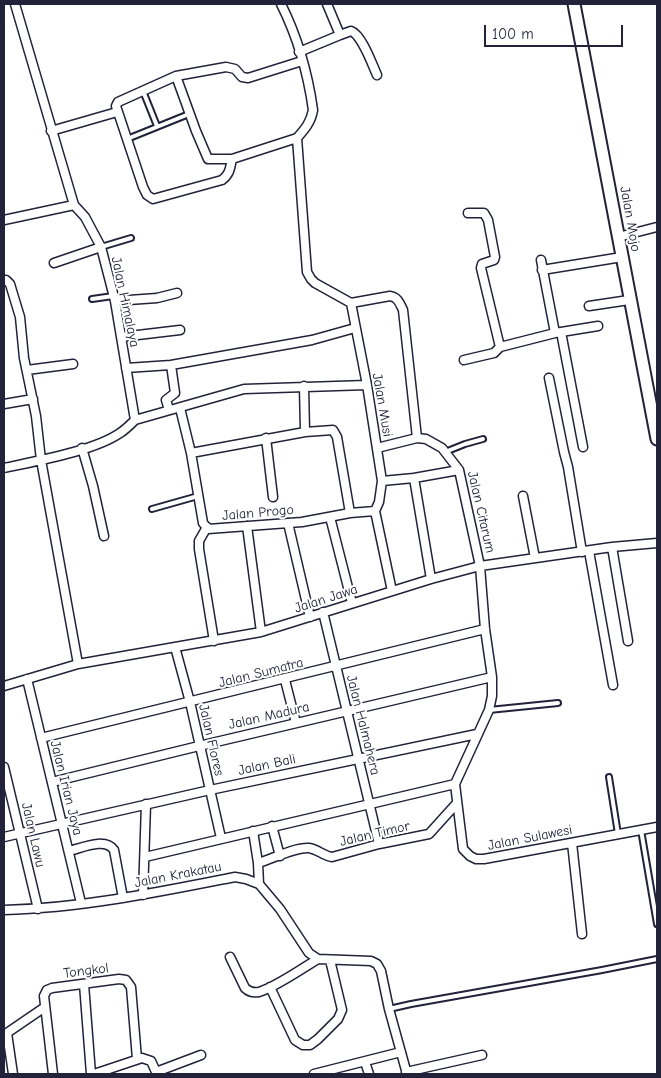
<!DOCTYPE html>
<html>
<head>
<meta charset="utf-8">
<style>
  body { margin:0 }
  #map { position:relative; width:661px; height:1078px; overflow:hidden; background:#fff; font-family:"Comic Neue",sans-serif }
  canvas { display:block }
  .frame { position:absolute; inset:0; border:5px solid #22223b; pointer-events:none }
  .scale { position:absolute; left:484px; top:25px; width:139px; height:22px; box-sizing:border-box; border:2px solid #22223b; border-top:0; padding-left:6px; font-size:15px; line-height:18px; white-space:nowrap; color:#22223b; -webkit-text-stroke:4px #fff; paint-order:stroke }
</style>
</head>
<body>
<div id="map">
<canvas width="661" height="1078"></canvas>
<div class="frame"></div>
<div class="scale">100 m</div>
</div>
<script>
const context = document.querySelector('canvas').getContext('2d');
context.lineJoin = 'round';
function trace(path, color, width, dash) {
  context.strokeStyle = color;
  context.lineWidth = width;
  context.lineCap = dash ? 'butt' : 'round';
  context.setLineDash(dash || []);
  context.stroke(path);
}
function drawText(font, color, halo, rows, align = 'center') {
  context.font = font + ' "Comic Neue",sans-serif';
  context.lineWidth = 4;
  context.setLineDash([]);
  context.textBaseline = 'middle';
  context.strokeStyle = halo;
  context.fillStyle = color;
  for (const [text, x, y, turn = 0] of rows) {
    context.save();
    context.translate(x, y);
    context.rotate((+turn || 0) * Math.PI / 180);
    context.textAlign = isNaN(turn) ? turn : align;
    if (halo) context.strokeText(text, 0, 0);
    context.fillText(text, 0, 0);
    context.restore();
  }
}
const lane = new Path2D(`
  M143 91 157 126
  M127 139 189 114
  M101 247 131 238
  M92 299 113 296
  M445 452 465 444 483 439
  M152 509 198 496
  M489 710 558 703
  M609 777 618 834
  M641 830 657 924
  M389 1009 411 1004 602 970 657 959`);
const street = new Path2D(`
  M281 4C297 36 308 74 313 110 311 122 305 129 297 138L307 272 311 279 315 283 351 303 390 296C398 297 400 304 403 310L417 438
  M340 35 351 31C362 35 372 64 377 75
  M299 52 340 35 327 4
  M176 76 196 131 208 159H232
  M51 131 117 112
  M297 138 232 159C230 168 230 174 222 180L153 199 147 195 143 187 116 106 118 102 176 76 226 67 235 69 242 77 248 78 302 61
  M468 213H484L488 220 495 257 494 260 482 264 481 268 500 347
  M4 220 74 205
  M618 237 657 227
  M541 260 555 333
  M54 263 101 247
  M542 270 622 257
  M4 280H6L10 284 20 317 24 358 36 416 41 460 78 664
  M115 301 157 298 177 293
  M351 303 367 385 382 481 379 502 375 511
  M589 306 629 300
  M561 332 583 447
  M121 337 180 330
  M464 360 494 353 500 347 555 333 598 326
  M126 368 171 365
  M27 370 73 364
  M549 378 564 452 568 467 582 552
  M304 386 305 432
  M4 404 33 399
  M180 408 191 453 203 523 208 529 302 522 350 513 375 511
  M169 410 166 400 175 393 171 365 312 340 355 328
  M135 420 244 389 367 385
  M266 438 273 497
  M82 448 93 486 104 536
  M377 448 417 438 426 439 442 448 459 470 480 566 485 629 492 677V696L489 710 455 784 463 849 470 856 476 859H484L657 827
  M191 453 305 432 333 430 337 437 350 513
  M4 468C36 461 94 451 120 433 125 430 130 425 135 420L115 301 101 247 85 217 74 205 15 4
  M382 481 414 478
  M523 496 535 558
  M375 511 392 591
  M330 517 352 603
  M288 523 310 617
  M247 526 261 632
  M207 527 199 541V549L214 641
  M612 547 628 641
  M589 551 613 685
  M431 579 414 478 459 470
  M323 612 379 844
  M175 647 190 702 221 838
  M27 679 81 903
  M285 680 296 723
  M4 686 78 664 261 632 431 579 480 566 612 547 657 543
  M41 738 485 629
  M4 767 38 909
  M52 782 199 746 492 677
  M272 826 280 856
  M253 831 258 863 259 884
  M4 837 210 790 477 734
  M572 843 582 934
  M69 851C82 848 105 837 114 850L123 898
  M145 857 455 784
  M258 863C272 859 295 847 309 848 317 849 324 856 332 857L379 844 429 834 457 803
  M143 895 146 804
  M4 910C82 908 159 892 235 877L246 879 259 884 280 909 309 953 318 959 371 961 377 964 381 971 389 1009 407 1074
  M230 957 245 988C248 991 253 993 259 992 276 987 301 969 318 959
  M84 984 91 1074
  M270 987 295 1040 303 1045H310L318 1039 338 1019 342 1010 330 960
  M7 1033 13 1074
  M4 1035 45 1007
  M365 1062 369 1074
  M156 1072 201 1055
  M406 1072 482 1055
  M53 1074 44 996 47 990 52 988 119 979 126 980 131 987 137 1059
  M94 1074 142 1058 151 1061 157 1074
  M314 1074 401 1052`);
const secondary = new Path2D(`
  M574 4 657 439`);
trace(lane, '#22223b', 8);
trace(street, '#22223b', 11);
trace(secondary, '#22223b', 15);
trace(lane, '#fff', 4);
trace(street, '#fff', 8);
trace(secondary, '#fff', 11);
drawText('14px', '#22223b', '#fff', [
  ["Jalan Mojo",630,219,80],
  ["Jalan Himalaya",125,302,78],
  ["Jalan Musi",382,405,80],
  ["Jalan Citarum",481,512,77],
  ["Jalan Progo",258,513,-5],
  ["Jalan Jawa",326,599,-18],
  ["Jalan Sumatra",261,673,-14],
  ["Jalan Madura",269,716,-13],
  ["Jalan Halmahera",363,725,76],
  ["Jalan Flores",211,740,77],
  ["Jalan Bali",267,765,-12],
  ["Jalan Irian Jaya",66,788,76],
  ["Jalan Timor",375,834,-13],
  ["Jalan Lawu",33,835,77],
  ["Jalan Sulawesi",530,838,-11],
  ["Jalan Krakatau",178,875,-11],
  ["Tongkol",86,971,-7]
]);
</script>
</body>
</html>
